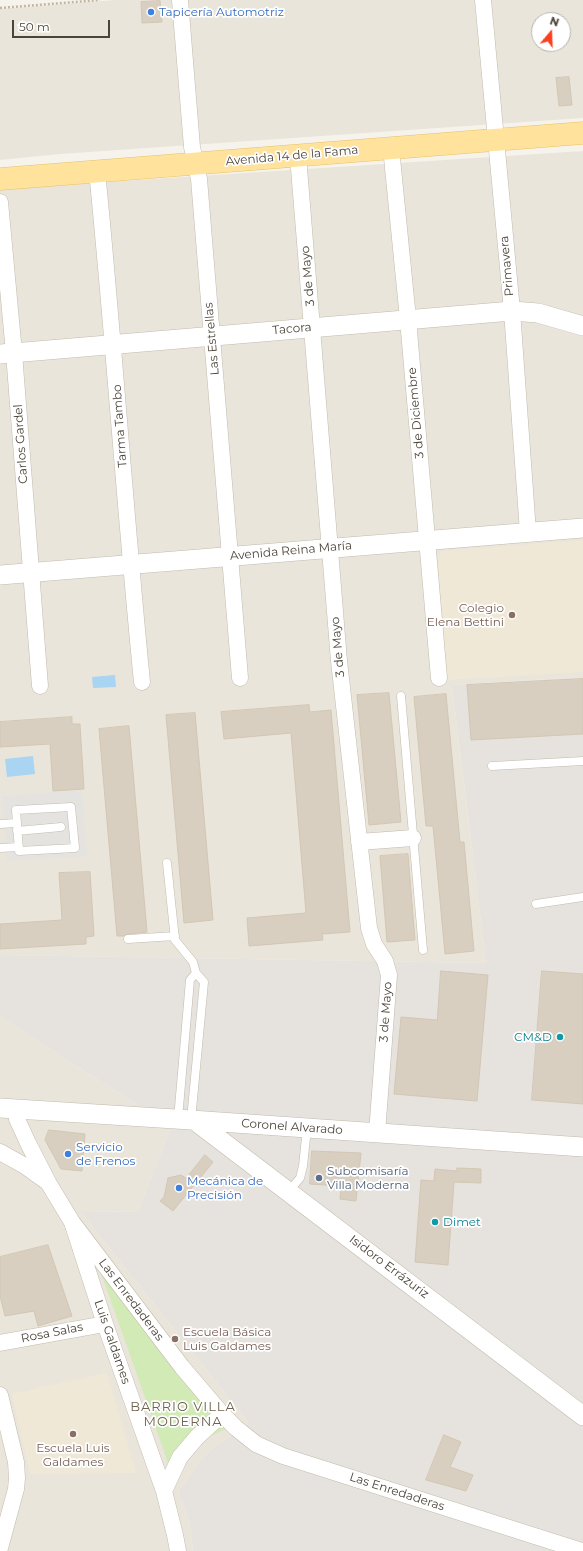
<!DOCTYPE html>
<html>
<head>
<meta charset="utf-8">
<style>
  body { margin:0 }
  #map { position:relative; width:583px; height:1551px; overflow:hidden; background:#f6f3ec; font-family:Montserrat,sans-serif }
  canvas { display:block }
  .north { position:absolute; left:531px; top:12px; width:40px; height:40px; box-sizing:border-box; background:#fff; border:1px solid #b7b4b0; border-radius:50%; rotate:19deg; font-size:11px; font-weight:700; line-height:16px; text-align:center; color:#4b4439 }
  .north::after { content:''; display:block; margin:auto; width:14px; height:18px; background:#fc3f1d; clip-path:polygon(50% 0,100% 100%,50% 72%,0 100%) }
  .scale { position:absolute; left:12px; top:20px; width:98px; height:18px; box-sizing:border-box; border:2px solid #4b4439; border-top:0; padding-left:5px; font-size:12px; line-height:14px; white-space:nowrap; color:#4b4439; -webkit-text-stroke:3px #fff; paint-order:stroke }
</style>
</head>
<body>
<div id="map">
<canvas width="583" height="1551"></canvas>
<div class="north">N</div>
<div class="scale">50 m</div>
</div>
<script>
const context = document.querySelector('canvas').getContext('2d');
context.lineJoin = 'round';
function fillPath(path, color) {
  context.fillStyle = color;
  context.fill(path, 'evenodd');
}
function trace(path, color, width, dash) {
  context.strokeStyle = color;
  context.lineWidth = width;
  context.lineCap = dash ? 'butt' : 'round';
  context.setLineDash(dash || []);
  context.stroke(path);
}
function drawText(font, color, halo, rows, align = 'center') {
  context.font = font + ' Montserrat,sans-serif';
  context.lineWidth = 3.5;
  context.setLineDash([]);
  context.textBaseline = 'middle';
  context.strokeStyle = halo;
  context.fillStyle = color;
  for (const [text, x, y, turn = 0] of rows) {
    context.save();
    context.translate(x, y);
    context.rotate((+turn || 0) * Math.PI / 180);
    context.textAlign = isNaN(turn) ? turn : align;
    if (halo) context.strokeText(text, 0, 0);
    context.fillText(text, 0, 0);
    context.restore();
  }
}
fillPath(new Path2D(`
  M115 0H583V118L60 154 0 160V9ZM539 20H563V44H539Z
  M583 151V677L452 685 486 963 0 955V189Z
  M0 1016 171 1127 138 1212 80 1211 249 1423 207 1453 178 1491 190 1524 193 1551H0Z`), '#eae5da');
fillPath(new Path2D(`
  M583 677V1551H193L190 1524 178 1491 207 1453 249 1423 80 1211 138 1212 171 1127 0 1016V955L486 963 452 685Z`), '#e6e2dd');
fillPath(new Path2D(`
  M583 540V672L446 680 435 559 442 551Z
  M107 1373 136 1473 30 1474 12 1394Z`), '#efe8d6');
fillPath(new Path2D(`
  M99 1267 234 1425 202 1440 173 1477Z`), '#d2eab5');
fillPath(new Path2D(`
  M82 790 87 856 7 861 2 796Z`), '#e5e3e0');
fillPath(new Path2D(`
  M115 675 116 687 93 688 92 677Z
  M33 756 35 774 7 777 5 759Z`), '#a9d4f2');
const building = new Path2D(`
  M160 1 162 22 142 23 141 2Z
  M569 77 572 105 559 106 556 78Z
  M583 679V734L471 740 467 685Z
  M389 693 401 822 369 825 357 695Z
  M446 694 460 842H464L474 951 445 954 433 826H426L414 697Z
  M309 705 310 712 331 710 350 932 322 934 323 940 249 946 247 918 306 913 291 733 224 739 221 712Z
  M195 713 213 920 184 923 166 715Z
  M72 717V724H80L84 789 53 791 50 744 0 747V722Z
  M129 726 147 932 128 934 124 936H117L99 729Z
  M408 854 415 940 387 942 380 856Z
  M90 872 94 936 86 937V944L0 949V924L62 920 59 873Z
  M441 971 488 975 477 1101 394 1094 401 1017 437 1020Z
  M542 971 583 974V1104L532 1100Z
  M49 1130 85 1134 82 1171 61 1169 45 1140Z
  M312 1151 361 1153 356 1201 340 1199 341 1186 310 1184Z
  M205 1155 213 1162 173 1211 160 1201 164 1197 168 1178 181 1175 186 1178Z
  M457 1168 481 1169V1183L454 1182 448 1265 415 1262 421 1180 434 1181 435 1169 457 1171Z
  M48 1245 72 1316 38 1326 34 1311 5 1316 0 1296V1257Z
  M444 1435 461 1442 450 1467 473 1475 466 1491 426 1480Z`);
fillPath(building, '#d8cfc1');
trace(building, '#d3c7b4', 1);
const service = new Path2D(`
  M401 696 423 950
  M492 766 583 761
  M71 807 75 848 19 851 16 810Z
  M0 824 17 823
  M17 831 61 827
  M0 848 19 847
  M167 863 175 940 193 962 196 973 204 982 191 1120
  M536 904 583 897
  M128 939 175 936
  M178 1119 190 980 196 973
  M289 1191 300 1178 303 1166 307 1128`);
const minor = new Path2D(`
  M180 0 192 147 199 179 240 678
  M483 0 512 311 528 532
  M391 148 408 319 439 678
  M298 156 339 661 369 928 374 944 385 961 389 975 377 1133
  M97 171C114 341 125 512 142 682
  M0 202 14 353 40 686
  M359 842 413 838
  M17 1110V1119L28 1143 49 1184 72 1222 105 1324 164 1491 175 1535 178 1551
  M0 1152 25 1166 46 1181
  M72 1222 182 1367 222 1414 236 1428 256 1444 283 1456 582 1551
  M0 1343 105 1324
  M0 1395 16 1462 17 1478 16 1489 0 1548
  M164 1491 180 1457 197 1437 222 1414`);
const tertiary = new Path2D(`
  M0 354 512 311 538 313 583 326
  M0 575 583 528
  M0 1108 191 1120 583 1147
  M194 1120 583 1416`);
const primary = new Path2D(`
  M0 179 583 133`);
trace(service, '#c2bbae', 9);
trace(minor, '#c2bbae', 17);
trace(tertiary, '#c2bbae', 20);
trace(primary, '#e6c16a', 23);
trace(new Path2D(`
  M0 8 100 0`), '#c4b79f', 2.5, [2, 2]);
trace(service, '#fff', 8);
trace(minor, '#fff', 16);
trace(tertiary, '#fff', 19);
trace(primary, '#ffe39c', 22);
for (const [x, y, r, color] of [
  [151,12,4,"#3f7fe0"],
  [512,615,4,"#8d6e63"],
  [560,1037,4,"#0f9aa8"],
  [68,1154,4,"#3f7fe0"],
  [319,1178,4,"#5c6f8a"],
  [179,1188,4,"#3f7fe0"],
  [435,1222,4,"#0f9aa8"],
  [175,1339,4,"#8d6e63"],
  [73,1434,4,"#8d6e63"]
]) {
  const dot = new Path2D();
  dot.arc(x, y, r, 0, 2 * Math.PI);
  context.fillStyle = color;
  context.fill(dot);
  trace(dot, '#fff', 1.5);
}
drawText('12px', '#366cbe', '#fff', [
  ["Tapicería Automotriz",159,12],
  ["Servicio",76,1147],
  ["de Frenos",76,1161],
  ["Mecánica de",187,1181],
  ["Precisión",187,1195]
], 'left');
drawText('12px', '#4b4439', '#fff', [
  ["Avenida 14 de la Fama",292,156,-5],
  ["Primavera",507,266,-95],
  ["3 de Mayo",308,276,-95],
  ["Tacora",292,329,-5],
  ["Las Estrellas",212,339,-95],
  ["3 de Diciembre",416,413,-95],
  ["Tarma Tambo",120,426,-94],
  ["Carlos Gardel",21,444,-94],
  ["Avenida Reina María",291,551,-5],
  ["3 de Mayo",338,647,-95],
  ["3 de Mayo",386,1012,-86],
  ["Coronel Alvarado",292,1127,4],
  ["Isidoro Errázuriz",389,1267,37],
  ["Las Enredaderas",131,1300,53],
  ["Rosa Salas",52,1333,-11],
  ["Luis Galdames",112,1342,71],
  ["Las Enredaderas",397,1492,18]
]);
drawText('12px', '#785e54', '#fff', [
  ["Colegio",504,608],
  ["Elena Bettini",504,622],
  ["Escuela Básica",183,1332,"left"],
  ["Luis Galdames",183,1346,"left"],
  ["Escuela Luis",73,1448,"center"],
  ["Galdames",73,1462,"center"]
], 'right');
drawText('12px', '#0d838f', '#fff', [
  ["CM&D",552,1037],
  ["Dimet",443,1222,"left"]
], 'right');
drawText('12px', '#4e5e75', '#fff', [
  ["Subcomisaría",327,1171],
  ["Villa Moderna",327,1185]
], 'left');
context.letterSpacing = '1px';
drawText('13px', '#6e6250', '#fff', [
  ["BARRIO VILLA",183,1407],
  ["MODERNA",183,1422]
]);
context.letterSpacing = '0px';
</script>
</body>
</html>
